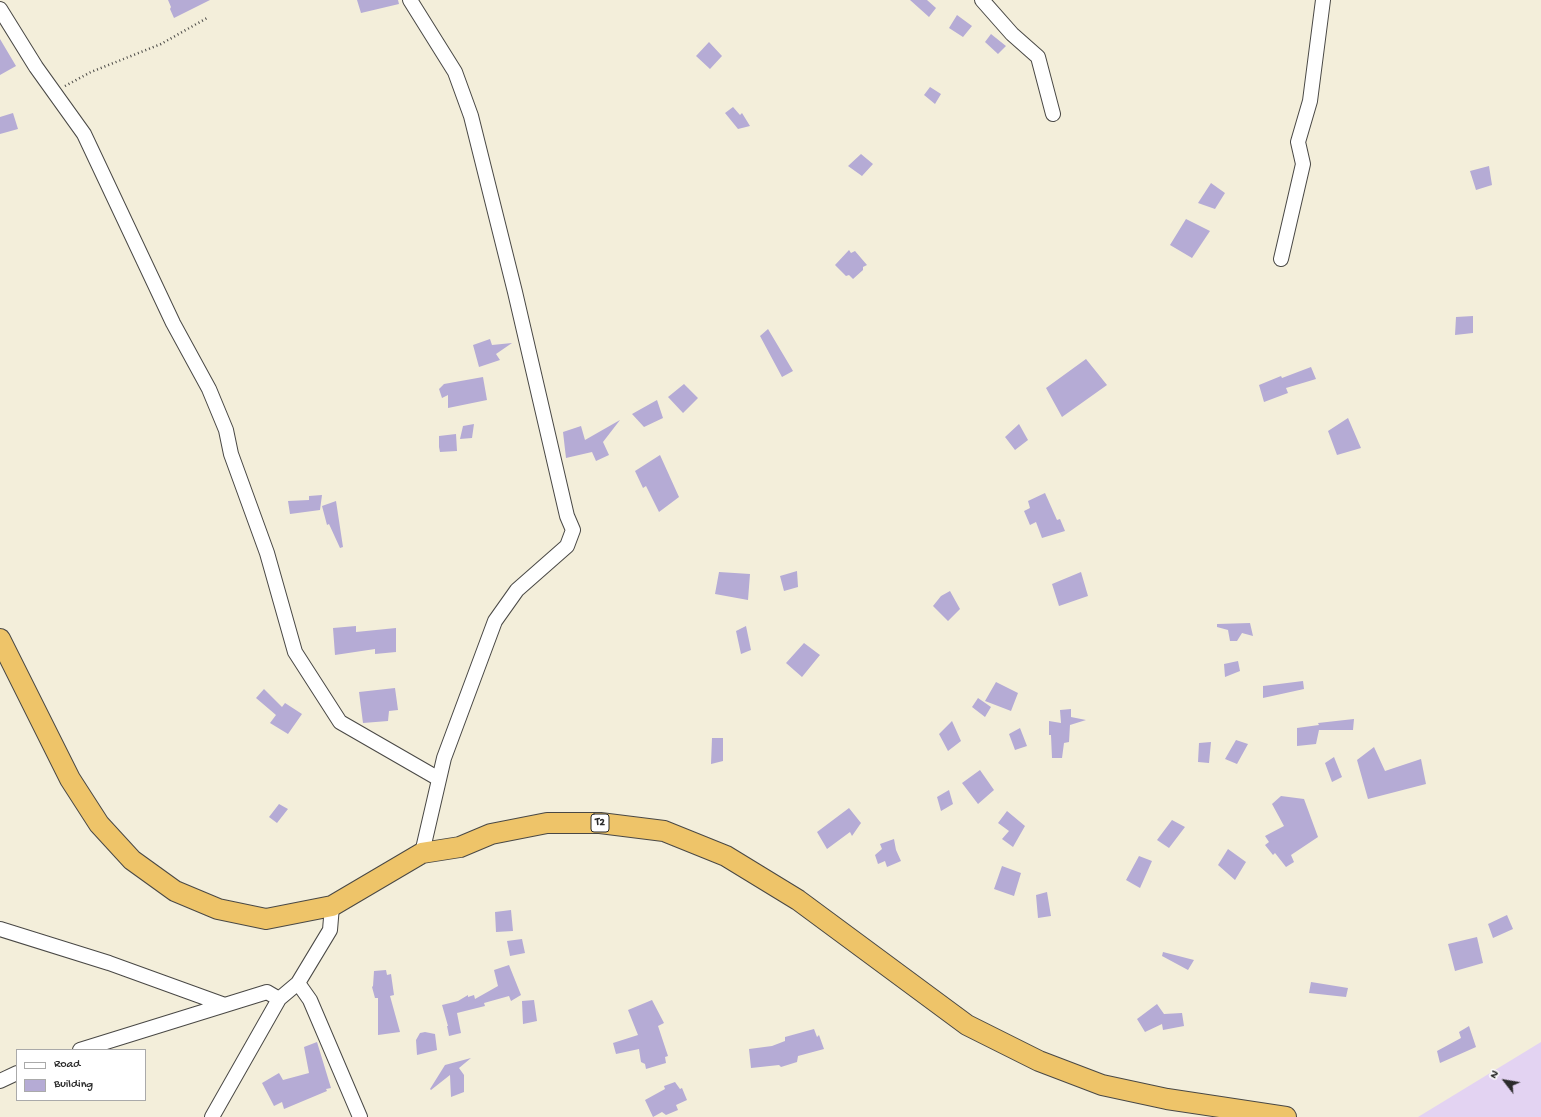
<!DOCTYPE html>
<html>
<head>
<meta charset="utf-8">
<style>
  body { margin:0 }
  #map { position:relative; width:1541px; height:1117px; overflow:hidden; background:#f3eeda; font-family:"Gochi Hand",sans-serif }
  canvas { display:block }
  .legend { position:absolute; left:16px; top:1049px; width:130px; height:52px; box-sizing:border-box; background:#fff; border:1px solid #aaa; margin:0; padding:5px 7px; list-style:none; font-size:12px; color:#2b2b2b }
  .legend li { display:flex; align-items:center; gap:8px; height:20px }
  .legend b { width:20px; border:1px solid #aaa }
  .north { position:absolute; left:1485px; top:1061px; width:40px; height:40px; -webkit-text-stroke:3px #fff; paint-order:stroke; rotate:301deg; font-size:11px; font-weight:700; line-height:16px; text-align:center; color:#2b2b2b }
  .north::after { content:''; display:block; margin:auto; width:14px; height:18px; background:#2b2b2b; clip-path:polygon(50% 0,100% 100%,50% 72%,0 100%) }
</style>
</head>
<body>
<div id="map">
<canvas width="1541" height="1117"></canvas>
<ul class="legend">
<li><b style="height:5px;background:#fff"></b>Road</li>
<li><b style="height:11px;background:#b5abd5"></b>Building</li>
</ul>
<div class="north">N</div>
</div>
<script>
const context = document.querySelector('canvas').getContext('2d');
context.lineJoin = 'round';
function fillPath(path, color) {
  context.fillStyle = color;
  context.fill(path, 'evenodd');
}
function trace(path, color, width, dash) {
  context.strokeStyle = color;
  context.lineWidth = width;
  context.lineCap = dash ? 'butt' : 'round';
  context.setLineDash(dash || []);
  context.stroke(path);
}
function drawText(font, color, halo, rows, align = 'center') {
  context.font = font + ' "Gochi Hand",sans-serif';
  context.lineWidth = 3;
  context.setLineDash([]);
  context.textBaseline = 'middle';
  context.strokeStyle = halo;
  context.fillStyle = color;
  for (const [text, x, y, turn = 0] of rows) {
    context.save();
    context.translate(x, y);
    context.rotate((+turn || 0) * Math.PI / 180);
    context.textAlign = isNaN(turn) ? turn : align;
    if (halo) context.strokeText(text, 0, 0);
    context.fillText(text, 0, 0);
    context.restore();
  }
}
fillPath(new Path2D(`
  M1541 1042V1117H1418Z`), '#e3d3f2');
fillPath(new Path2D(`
  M168 0H210L174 18 170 9 171 7Z
  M357 0H398L399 4 361 13Z
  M910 0H927L936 8 929 17Z
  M957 15 972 26 963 37 949 28Z
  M991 34 1006 46 998 54 985 42Z
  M0 39 16 66 0 75Z
  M709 42 722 56 710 69 696 56Z
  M930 87 941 94 935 104 924 95Z
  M733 107 740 115 742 113 750 126 738 129 725 113Z
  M13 113 18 129 0 134V117Z
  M861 154 873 164 862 176 848 166Z
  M1489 166 1492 185 1476 190 1470 171Z
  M1211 183 1225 193 1215 209 1198 203Z
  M1186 219 1210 231 1192 258 1170 245Z
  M849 250 851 253 855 251 867 265 863 267V270L853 279 849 275 846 276 835 265Z
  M1473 316V333L1455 335 1456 317Z
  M768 329 793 371 782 377 760 336Z
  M490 339 492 345 512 343 496 354 500 360 479 367 473 345Z
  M1086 359 1107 385 1062 417 1046 388Z
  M1311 367 1316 379 1286 388 1288 393 1264 402 1259 385 1281 376 1282 378Z
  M483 377 487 400 448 408V395L442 398 439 389 444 384Z
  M684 384 698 398 683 413 668 397Z
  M657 400 663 418 644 427 632 414Z
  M1348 418 1361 448 1337 455 1328 431Z
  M620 420 603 442 609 455 596 461 592 452 566 458 563 432 581 426 585 440Z
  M474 424 472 438 460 439 463 426Z
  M1019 424 1028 440 1015 450 1005 437Z
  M456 434 457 451 440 452 439 447V436Z
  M660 455 679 497 659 512 646 486 643 488 635 471Z
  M1045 493 1057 520 1060 519 1065 531 1042 538 1036 522 1030 525 1024 511 1030 508 1028 501Z
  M322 495 320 510 290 514 288 501 309 500V496Z
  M336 501 343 547 340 548 329 524 327 525 322 506Z
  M797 571 798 587 784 591 780 576Z
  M719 572 750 574 748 600 715 594Z
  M1081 572 1088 596 1059 606 1052 584Z
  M950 591 960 609 948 621 933 606 941 596Z
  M1250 623 1253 636 1242 633 1237 641H1230L1228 630 1217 627V624Z
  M356 626V632L396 628V652L375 654V649L335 655 333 628Z
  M746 626 751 650 741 654 736 631Z
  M804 643 820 655 802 677 786 663Z
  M1238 661 1240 671 1225 677 1224 664Z
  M1303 681 1304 689 1263 698V686Z
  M996 682 1018 693 1011 711 985 701Z
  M395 688 398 710 389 711 388 721 363 723 359 692Z
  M264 689 282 707 285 703 302 714 288 734 270 723 276 715 256 698Z
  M978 698 991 707 985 717 972 707Z
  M1071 709V717L1086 720 1070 725 1069 742 1064 743 1062 758H1052L1051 735H1049V721L1061 723 1060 710Z
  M1354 719 1353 730H1319L1316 744 1297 746V728L1319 725 1318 723Z
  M952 721 961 741 948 751 939 734Z
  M1020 728 1027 746 1015 750 1009 734Z
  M712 738H723V761L711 764Z
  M1236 740 1248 744 1237 764 1225 759Z
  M1211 742 1209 763 1198 762 1199 743Z
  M1374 747 1385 771 1421 759 1426 784 1368 799 1357 760Z
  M1334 757 1342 777 1332 782 1325 763Z
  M980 770 994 790 978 804 962 783Z
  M949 790 953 804 941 811 937 797Z
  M1281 796 1304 799 1318 837 1291 855 1294 862 1286 867 1275 853 1273 855 1265 845 1269 842 1265 836 1284 826 1272 804Z
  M279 804 288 809 277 823 269 817Z
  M849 808 861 823 852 836 850 832 827 849 817 832Z
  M1007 811 1025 826 1013 847 1002 839 1009 831 998 823Z
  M1172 820 1185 827 1169 848 1157 840Z
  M894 839 896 850 901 861 887 867 885 861 878 864 875 855 882 849 880 844Z
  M1228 849 1246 862 1235 880 1218 865Z
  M1139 856 1152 861 1140 888 1126 880Z
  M1002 866 1021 873 1014 896 994 889Z
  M1047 892 1051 916 1038 918 1036 895Z
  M511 910 513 931 496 932 495 912Z
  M1507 915 1513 929 1493 938 1488 924Z
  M1477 937 1483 963 1455 971 1448 944Z
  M522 939 525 953 510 956 507 941Z
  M1163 952 1194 960 1188 970 1162 956Z
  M509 965 521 995 511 1001 509 996 484 1003 485 1006 457 1013 461 1033 449 1036 447 1026H448L442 1005 458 1001 468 995V997L474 995 475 999 498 986 494 970Z
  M386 970 387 975 391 974 394 995 390 996 400 1032 378 1035V998H375L372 987 373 986 374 971Z
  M1311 982 1348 988 1346 997 1309 993Z
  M534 1000 537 1021 523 1024 522 1001Z
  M652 1000 664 1023 658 1026 668 1056 665 1057 666 1063 646 1069 645 1064 641 1062 639 1049 616 1054 613 1043 638 1035 628 1010Z
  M1157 1004 1164 1014 1182 1013 1184 1026 1163 1030 1162 1024 1145 1032 1137 1019Z
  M1469 1026 1476 1047 1440 1063 1437 1051 1461 1038 1459 1032Z
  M814 1029 817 1037 819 1035 824 1049 798 1056 797 1062 781 1067 779 1065 751 1068 749 1049 772 1046 785 1041V1037Z
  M425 1032 435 1034 437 1050 417 1055 416 1040 420 1033Z
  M317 1042 331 1088 326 1089 327 1091 284 1109 282 1102 274 1106 262 1083 279 1073 283 1080 309 1073 304 1047Z
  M471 1058 459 1068 464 1075V1092L451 1097 450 1075 431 1090 430 1089 445 1065Z
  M675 1082 680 1089 682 1088 687 1100 676 1105 678 1110 666 1115 662 1112 653 1117 645 1100 665 1089 664 1086Z`), '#b5abd5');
const minor = new Path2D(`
  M410 0 455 72 471 116 515 292 567 516 573 530 567 546 517 590 495 621 444 758 422 853
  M982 0 1012 34 1038 57 1053 114
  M0 9 36 67 84 134 173 323 209 389 226 430 231 454 267 553 295 652 340 722 439 779
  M1281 259 1303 164 1298 142 1310 101 1323 0
  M0 929 109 963 225 1005
  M298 983 310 1000 360 1117
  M80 1050 267 992 279 999
  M0 1081 17 1073
  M212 1117 279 999 298 983 330 930 332 906`);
const highway = new Path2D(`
  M0 639 70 779 99 824 132 860 175 891 218 909 266 919 332 906 422 853 460 847 491 834 547 823H600L664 831 726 856 798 900 967 1025 1039 1061 1102 1085 1167 1099 1286 1117`);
trace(minor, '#494845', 16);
trace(highway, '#494845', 22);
trace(new Path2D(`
  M65 86 91 72 161 44 207 18`), '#494845', 2.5, [1, 3]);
trace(minor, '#fff', 14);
trace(highway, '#eec469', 20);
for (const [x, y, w] of [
  [600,823,18]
]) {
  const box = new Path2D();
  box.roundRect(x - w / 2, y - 9, w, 18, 3);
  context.fillStyle = '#fff';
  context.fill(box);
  trace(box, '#2b2b2b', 1);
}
drawText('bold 11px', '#2b2b2b', null, [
  ["T2",600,823]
]);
</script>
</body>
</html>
